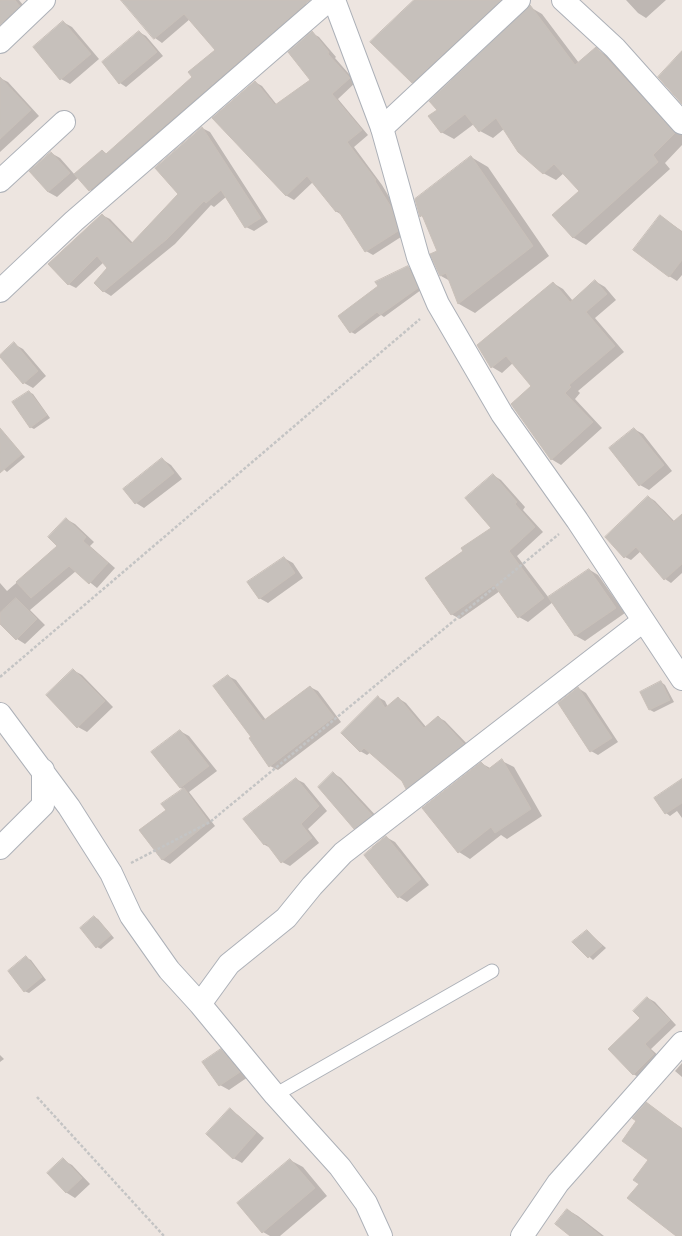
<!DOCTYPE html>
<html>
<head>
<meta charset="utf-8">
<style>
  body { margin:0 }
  canvas { display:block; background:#ede5e0 }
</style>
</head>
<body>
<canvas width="682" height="1236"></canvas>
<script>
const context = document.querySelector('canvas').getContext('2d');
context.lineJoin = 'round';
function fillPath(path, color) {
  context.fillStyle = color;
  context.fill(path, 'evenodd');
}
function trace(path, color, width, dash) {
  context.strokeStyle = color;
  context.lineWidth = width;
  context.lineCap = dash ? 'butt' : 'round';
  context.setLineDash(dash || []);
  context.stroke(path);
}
fillPath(new Path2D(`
  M0 0H19L28 11 10 28 0 21Z
  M122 0H303L312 9 98 195 90 190 79 177 57 197 48 192 51 153 60 158 75 175 103 151 107 154 193 77 216 50 190 19 162 43 155 38Z
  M416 0H514L421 87 412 82Z
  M626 0H666L646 18 638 13Z
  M530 7 542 14 579 63 596 49 608 56 682 135V145L665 163 670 169 586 245 574 238 554 215 581 191 564 173 556 180 543 173 504 129 493 138 480 131 474 124 454 139 441 132 439 110Z
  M63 22 72 27 99 59 70 84 61 79Z
  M139 32 146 36 163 56 126 87 120 83Z
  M312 33 319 37 336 57 335 58 356 82 338 99 368 135 354 147 382 185 398 212 404 235 373 255 366 251 342 215 337 212 313 182 294 200 287 196 213 118 255 82 262 86 277 105 312 80Z
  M0 78 8 82 39 116 0 152Z
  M202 128 210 132 268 222 254 231 246 227 226 197 214 207 211 205 175 244 111 296 103 291 109 268 104 262 76 288 68 284 102 215 110 219 133 243 179 194Z
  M471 157 488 167 549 256 475 313 459 304 450 281 441 276 438 252 424 218 421 216Z
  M660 216 682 231V275L677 281 669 276Z
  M408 267 412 269 421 290 384 317 381 315 355 334 351 332Z
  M595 281 605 287 616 300 595 318 624 352 578 391 580 393 575 399 602 428 561 465 551 459 532 386 513 363 502 373 492 367 553 283 563 289 573 301Z
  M14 344 23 349 46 376 33 388 24 383Z
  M29 392 33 394 50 418 34 429 30 427Z
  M634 429 643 434 672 471 649 490 640 485Z
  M7 438 25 457 7 472 0 466V444Z
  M162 459 171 465 182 479 144 508 136 503Z
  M493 475 501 480 525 507 523 510 543 532 517 556 549 598 590 570 598 575 625 613 585 641 576 636 553 602 528 622 519 617 500 591 460 619 451 614 465 552 493 528Z
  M649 497 655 501 675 522 682 521V573L671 583 665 579 641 551 631 560 625 557Z
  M66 519 75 524 94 542 90 546 115 568 97 588 76 571 30 610 45 625 25 644 17 639 0 622V583L7 591 59 546Z
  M284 558 293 563 303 578 268 603 259 598Z
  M73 670 82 675 113 707 87 732 78 727 47 695Z
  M228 676 236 680 266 720 310 687 318 691 341 722 278 770 270 766 252 737Z
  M661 682 665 685 674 702 654 712 650 710 641 692Z
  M578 688 586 693 618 742 598 755 591 751Z
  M378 697 385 701 388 707 398 698 406 703 427 728 438 717 445 721 471 748 414 792 407 788 402 781 371 752 367 755 360 751Z
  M180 731 189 736 217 771 189 792 215 826 170 864 163 860 140 831 167 810 183 789 180 788Z
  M502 761 514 767 542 816 507 839 501 835 470 859 459 852 481 763 490 768Z
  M333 773 341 778 379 819 362 832 355 828Z
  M296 779 304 783 327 811 308 829 319 843 290 866 282 862 272 849 265 845 244 819Z
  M682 785V818L677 811 670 816 666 813 655 798Z
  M386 837 395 842 429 885 407 902 399 897 372 847Z
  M94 917 98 919 114 938 101 949 97 947Z
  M587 931 606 948 593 960 573 942Z
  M27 958 31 960 46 980 29 993 24 991Z
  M648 998 655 1002 676 1025 651 1049 661 1058 640 1078 633 1074 641 1018Z
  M221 1050 229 1055 248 1077 229 1090 220 1085Z
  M0 1055 4 1059 0 1062Z
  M682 1063V1077L675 1071Z
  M646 1104 682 1128V1236H677L640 1184 649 1160 638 1121Z
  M230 1110 238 1115 264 1138 242 1163 233 1158Z
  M63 1160 72 1165 90 1184 75 1198 67 1193 48 1173Z
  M290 1160 303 1167 327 1196 280 1236H270L263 1232Z
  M568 1210 578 1216 604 1236H572Z`), '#0003');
const building = new Path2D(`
  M0 0H15L20 6 0 25Z
  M121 0H310L89 191 74 174 102 150 106 154 192 77 188 72 215 50 184 14 154 39Z
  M414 0H501L412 83 370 42Z
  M530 5 575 65 596 47 675 133 653 155 658 162 573 238 552 215 579 191 554 164 543 174 518 152 496 118 479 132 465 114 441 133 428 116 437 110 429 101Z
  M63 21 91 54 60 80 33 47Z
  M139 31 157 52 119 84 102 62Z
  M312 31 329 52 328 54 350 78 332 94 362 130 347 142 376 180 375 181 391 207 398 231 365 252 338 210 336 212 307 176 286 196 212 118 255 81 275 105 310 80 288 52Z
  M682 51V104L658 77Z
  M0 77 31 110 0 139Z
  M202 127 261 218 245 228 221 190 206 203 204 201 167 239 103 292 94 283 107 268 97 256 68 285 48 264 102 214 131 244 178 194 155 168Z
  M51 152 70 173 48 192 29 171Z
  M471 156 533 246 458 304 446 273 440 276 430 254 437 251 422 215 420 217 415 199Z
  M660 215 682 232V260L669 277 633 250Z
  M408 266 418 288 380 315 377 312 350 333 338 316 378 286 375 282Z
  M595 280 607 294 586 312 615 346 569 385 571 387 565 393 593 422 551 460 511 404 531 386 506 356 491 368 477 345 553 282 570 302Z
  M14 342 38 371 23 384 0 357V355Z
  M29 391 47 415 30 428 12 402Z
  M0 428 22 454 0 473Z
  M634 428 664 465 639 486 609 448Z
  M162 458 174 473 135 504 123 489Z
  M493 474 517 502 515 504 535 527 509 551 544 598 518 618 494 585 451 615 425 578 463 551 461 548 491 528 465 498Z
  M648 496 673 522 682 514V564L664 580 636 547 624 558 605 537Z
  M66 518 86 537 83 541 108 563 89 584 69 566 31 598 16 582 57 546 48 537Z
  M284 557 295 573 259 599 247 582Z
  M589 569 616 608 575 636 548 597Z
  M16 598 37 619 16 640 0 624V613Z
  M73 669 105 701 77 728 46 695Z
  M228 675 263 721 310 686 334 717 269 767 249 738 251 737 213 686Z
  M661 681 670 700 649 710 640 692Z
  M578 687 612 738 590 752 558 703Z
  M378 696 385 708 398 697 424 728 438 716 464 744 406 789 402 781 364 748 360 752 341 733Z
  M180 730 209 766 180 788 151 752Z
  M502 759 531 809 495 833 491 827 458 853 422 808 481 762 488 769Z
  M333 772 372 815 354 829 318 787Z
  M296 778 319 806 301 824 312 838 281 863 266 843 264 845 243 819Z
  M682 779V803L665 814 654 798Z
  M184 788 209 822 162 860 139 830 166 810 161 804Z
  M386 836 421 879 398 898 364 855Z
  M94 916 111 935 96 948 80 928Z
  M587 930 602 946 588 958 572 942Z
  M26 956 42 977 24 992 8 971Z
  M647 997 670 1020 645 1044 654 1054 633 1075 608 1049 640 1018 633 1011Z
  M221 1049 240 1072 219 1086 202 1062Z
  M646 1102 682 1129V1236H676L627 1198 639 1184 633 1180 648 1160 622 1141 636 1121 632 1118Z
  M230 1108 256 1133 233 1159 206 1134Z
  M63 1158 82 1178 66 1193 47 1173Z
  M290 1159 315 1188 262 1233 237 1203Z
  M567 1209 601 1236H570L555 1224Z`);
fillPath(building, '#c6c0bb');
trace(building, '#c9c0b9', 1);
const lane = new Path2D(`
  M275 1095 492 971`);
const street = new Path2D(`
  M563 0 615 48 682 123
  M0 42 44 0
  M382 128 519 0
  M0 181 64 122
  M0 291 74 221 329 0
  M0 714 69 807 111 873 131 916 169 970 200 1004 275 1095 340 1167 366 1203 381 1236
  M0 848 43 805V770
  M200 1004 229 964 286 918 312 886 343 853 643 621`);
const secondary = new Path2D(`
  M334 0 382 128 418 257 438 304 502 414 577 520 682 679
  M522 1236 558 1183 682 1043`);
trace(lane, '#adb1b8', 15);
trace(street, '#adb1b8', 24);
trace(secondary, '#adb1b8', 24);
trace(new Path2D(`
  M0 677 420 319
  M131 863 210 822 559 534
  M37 1097 164 1236`), '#c4c4c4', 2.5, [3, 2]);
trace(lane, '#fff', 13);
trace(street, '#fff', 22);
trace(secondary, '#fff', 22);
</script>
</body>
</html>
